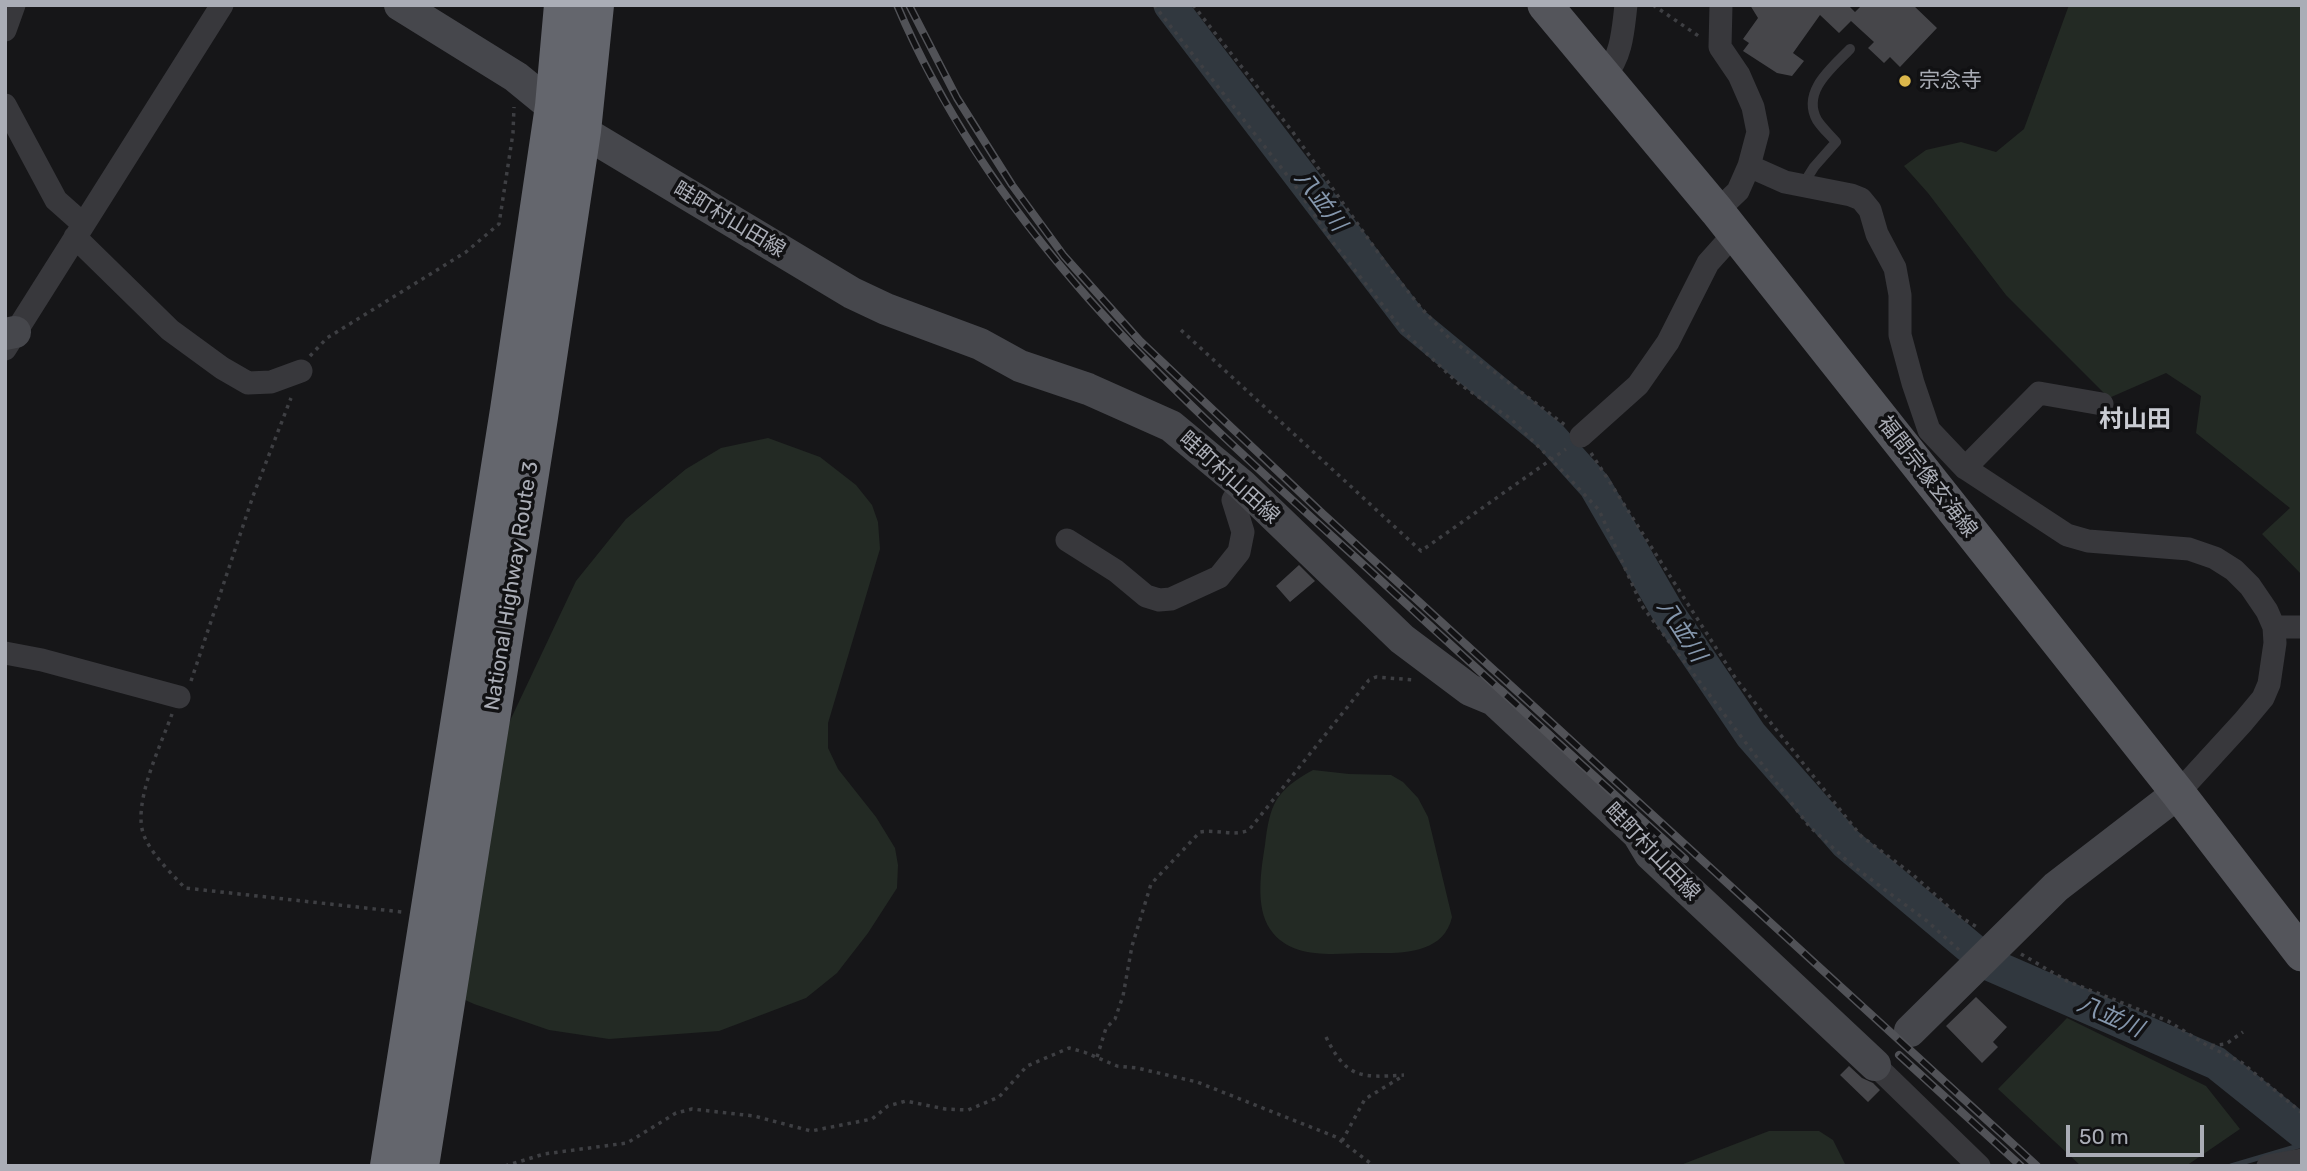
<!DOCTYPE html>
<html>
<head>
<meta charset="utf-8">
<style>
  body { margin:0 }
  #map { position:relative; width:2307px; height:1171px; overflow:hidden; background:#161618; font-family:Rubik,sans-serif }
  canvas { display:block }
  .frame { position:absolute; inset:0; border:7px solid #aaadb6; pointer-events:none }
  .scale { position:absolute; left:2066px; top:1125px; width:138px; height:32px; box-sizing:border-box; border:4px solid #aaadb6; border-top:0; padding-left:9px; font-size:21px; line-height:24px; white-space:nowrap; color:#aaadb6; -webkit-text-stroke:5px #111113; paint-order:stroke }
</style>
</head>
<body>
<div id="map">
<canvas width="2307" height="1171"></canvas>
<div class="frame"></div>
<div class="scale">50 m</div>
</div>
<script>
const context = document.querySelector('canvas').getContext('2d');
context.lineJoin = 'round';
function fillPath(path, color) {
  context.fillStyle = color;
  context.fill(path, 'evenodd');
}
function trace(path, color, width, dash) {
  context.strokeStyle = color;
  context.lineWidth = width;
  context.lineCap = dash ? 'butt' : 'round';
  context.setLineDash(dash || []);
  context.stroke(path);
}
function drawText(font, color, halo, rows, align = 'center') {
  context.font = font + ' Rubik,"Noto Sans JP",sans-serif';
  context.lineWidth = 7;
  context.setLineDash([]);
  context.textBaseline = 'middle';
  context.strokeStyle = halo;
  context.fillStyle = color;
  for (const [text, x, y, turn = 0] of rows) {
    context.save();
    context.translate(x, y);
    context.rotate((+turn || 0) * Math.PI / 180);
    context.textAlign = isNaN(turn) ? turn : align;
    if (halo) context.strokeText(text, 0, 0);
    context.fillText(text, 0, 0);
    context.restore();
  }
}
fillPath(new Path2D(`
  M2069 5H2302V575L2262 534 2290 508 2196 433 2201 396 2166 373 2109 398 2006 295 1928 193 1904 166 1926 150 1961 142 1996 152 2024 129Z
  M768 438 820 457 856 485 872 505 878 522 880 549 828 723V748L838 769 876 817 895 848 898 865 897 888 868 933 837 973 806 998 719 1031 609 1039 549 1030 474 1004 445 991 474 797 576 581 626 519 686 469 721 448Z
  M1313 770 1349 774 1391 775 1403 782 1418 798 1428 817 1452 917C1443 957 1395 953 1363 953 1331 954 1290 959 1270 929 1255 907 1261 870 1265 845 1270 804 1275 791 1313 770Z
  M2067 1018 2206 1086 2240 1129 2186 1166H2081L1998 1089Z
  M1769 1131H1819L1833 1140 1846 1166H1678Z`), '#232a24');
trace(new Path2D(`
  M2231 1166 2302 1145`), '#31383f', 5);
trace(new Path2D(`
  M1170 5 1412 322 1550 436 1595 486 1669 614 1751 735 1846 843 1991 965 2216 1063 2302 1132`), '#31383f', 33);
fillPath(new Path2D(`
  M1750 5H1848L1855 12 1862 5H1913L1937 28 1900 67 1890 57 1884 63 1868 48 1874 42 1851 21 1839 33 1820 15 1793 53 1804 61 1792 76 1777 73 1743 51 1749 43 1743 39 1758 18Z
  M1299 565 1315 581 1290 602 1276 586Z
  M1976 997 2007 1027 1993 1042 1998 1047 1982 1063 1946 1026Z
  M1849 1066 1862 1078 1873 1083 1880 1090 1868 1102 1840 1075Z`), '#46464a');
trace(new Path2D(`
  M1154 5 1294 184 1331 240 1404 332 1458 383 1511 419 1552 460 1599 510 1642 606 1809 826 1853 866 1927 921 1959 950
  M1193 5 1292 131 1386 264 1421 308 1449 338 1565 425
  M1653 5 1700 37
  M1181 330 1421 551 1566 449
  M310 356 327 338 466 252 499 224 513 133 514 107
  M1591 453 1736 679 1861 836 1912 874 1960 917 1979 928
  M191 681 253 496 291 398
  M172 714C161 745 130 807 145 838 154 857 171 873 185 888L402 912
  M2021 954 2067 981 2168 1021 2208 1046 2226 1044 2243 1032
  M1326 1037C1346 1078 1361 1078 1404 1075
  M2210 1047 2241 1062 2302 1113
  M1097 1057 1106 1028 1115 1019 1123 996 1132 946 1151 884 1200 832C1217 829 1234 837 1249 830L1369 680 1376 677 1415 680
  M1342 1141 1365 1099 1403 1076
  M505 1166 544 1154 627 1143 676 1113 692 1109 754 1116 811 1131 872 1119 888 1106 906 1101 945 1109 968 1110 999 1097 1027 1066 1069 1048 1084 1052 1117 1066 1137 1068 1197 1082 1336 1137 1374 1166`), '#3e3f43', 3.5, [3.5, 5]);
trace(new Path2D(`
  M1802 186 1814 167 1836 142C1830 135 1822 128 1817 120 1801 91 1833 67 1850 49`), '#38383c', 10);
trace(new Path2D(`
  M1721 5 1720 47 1739 75 1753 107 1758 132 1749 166
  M5 30 14 5
  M1605 75C1622 56 1623 30 1626 5
  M5 105 56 200 83 224
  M1717 211 1738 191 1749 166 1785 182 1851 195 1861 199 1870 210 1877 234 1895 268 1900 295V335L1913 383 1929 430 1965 468 2067 535 2088 541 2189 549 2215 558 2234 570 2250 586 2267 611 2274 627 2275 643 2269 684 2263 698 2243 722 2178 793
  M75 237 170 330 222 368 248 383 271 382 301 371
  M5 349 222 5
  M1581 436 1638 385 1668 342 1708 263 1734 234
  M1965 468 2039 393 2102 404
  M1067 540 1116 571 1146 596 1159 600 1171 599 1219 577 1239 552 1243 532 1233 500 1242 485
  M2274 627H2302
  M5 653 42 660 179 697
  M1875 1065 1979 1166
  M2268 1166 2302 1160`), '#38383c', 23);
trace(new Path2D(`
  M400 5 516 77 582 131 852 293 886 309 980 344 1020 366 1088 389 1171 426 1242 485 1402 639 1470 690 1494 700 1638 834 1650 854 1875 1065
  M5 334 15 332
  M1910 1031 2056 887 2178 793`), '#46474c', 32);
trace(new Path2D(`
  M1545 5 1717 211 2178 793 2302 954`), '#54555b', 35);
trace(new Path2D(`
  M389 1166 509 410 554 106 563 5
  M420 1166 539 417 582 131 595 5`), '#64666d', 38);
const rail = new Path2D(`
  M897 5C995 235 1174 393 1355 557 1465 658 1575 758 1685 859
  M909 5 957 98 1012 185 1064 256 1140 341 1323 514 2037 1166
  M1899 1055 2021 1166`);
trace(rail, '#515257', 8);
trace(rail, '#111113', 5, [16]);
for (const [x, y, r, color] of [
  [1905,81,7,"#dbb74b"]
]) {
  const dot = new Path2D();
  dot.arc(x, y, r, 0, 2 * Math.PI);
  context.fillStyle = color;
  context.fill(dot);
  trace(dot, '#111113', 2.5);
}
drawText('21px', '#aaadb6', '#111113', [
  ["宗念寺",1919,81]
], 'left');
drawText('21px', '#aaadb6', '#111113', [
  ["畦町村山田線",729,220,31],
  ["福間宗像玄海線",1927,477,52],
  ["畦町村山田線",1229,478,42],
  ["National Highway Route 3",512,586,-81],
  ["畦町村山田線",1652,852,46]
]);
drawText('italic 23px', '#8597ad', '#111113', [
  ["八並川",1320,201,53],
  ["八並川",1681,631,57],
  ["八並川",2110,1017,24]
]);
drawText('bold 24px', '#caccd3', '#111113', [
  ["村山田",2135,420]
]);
</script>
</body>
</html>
